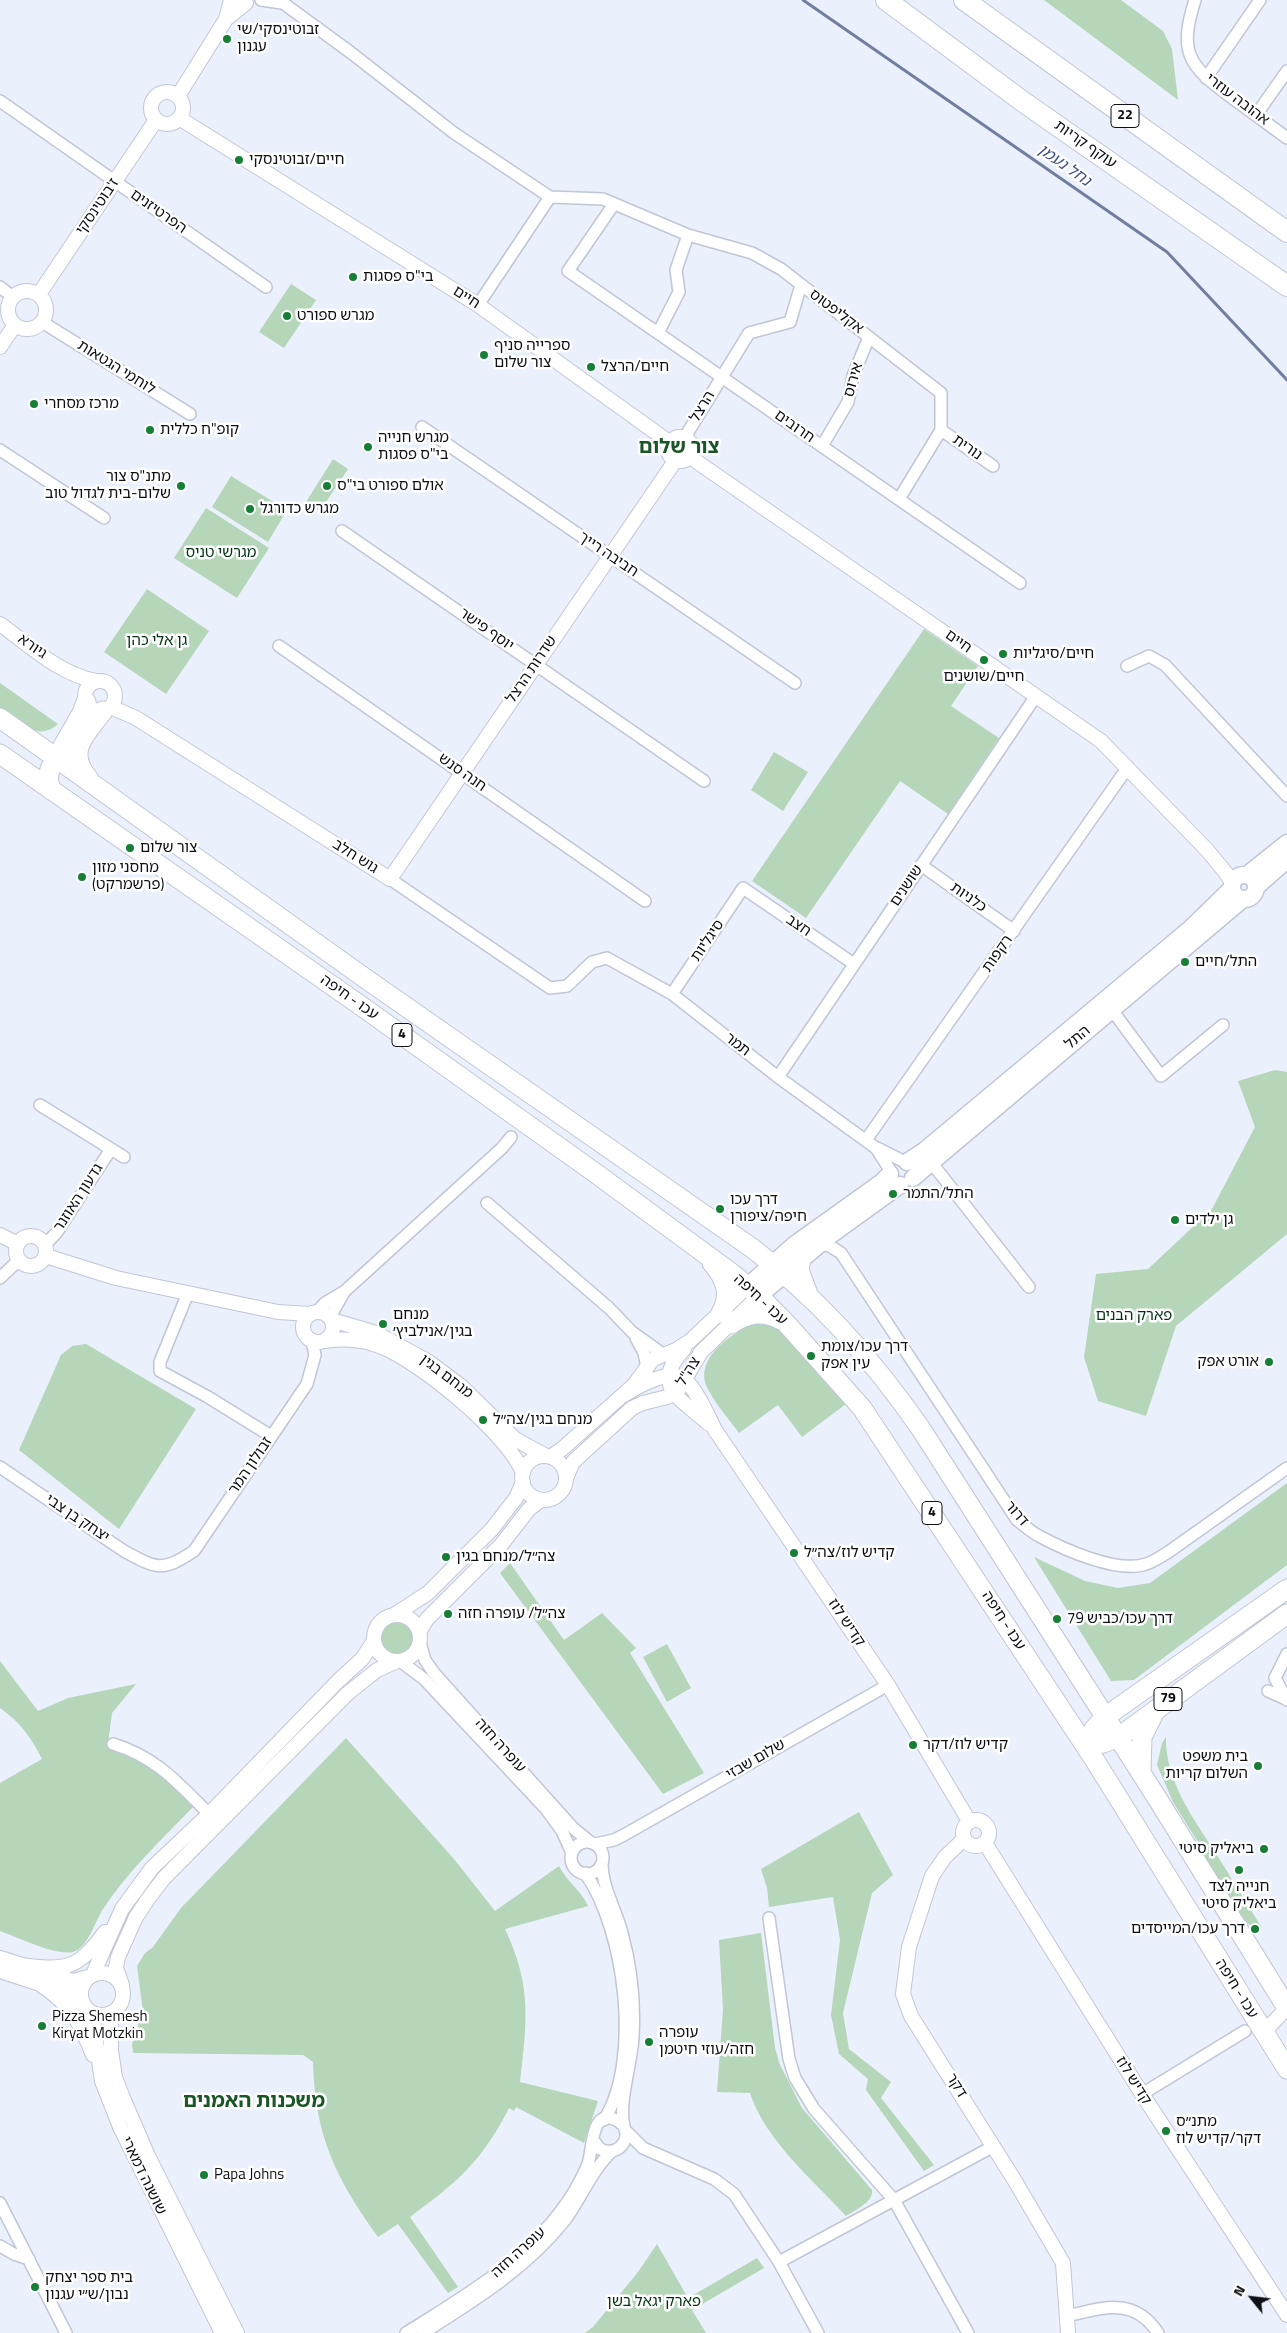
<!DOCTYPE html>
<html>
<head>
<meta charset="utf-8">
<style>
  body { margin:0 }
  #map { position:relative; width:1287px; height:2333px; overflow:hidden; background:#ebf0fd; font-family:"Titillium Web",sans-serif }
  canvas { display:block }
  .north { position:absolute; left:1227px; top:2273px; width:50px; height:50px; -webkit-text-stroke:4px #fff; paint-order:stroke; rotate:299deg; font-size:14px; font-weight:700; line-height:20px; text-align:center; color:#0d0f15 }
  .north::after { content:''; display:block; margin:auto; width:18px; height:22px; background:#0d0f15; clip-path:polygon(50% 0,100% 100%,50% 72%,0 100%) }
</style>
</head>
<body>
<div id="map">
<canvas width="1287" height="2333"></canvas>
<div class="north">N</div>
</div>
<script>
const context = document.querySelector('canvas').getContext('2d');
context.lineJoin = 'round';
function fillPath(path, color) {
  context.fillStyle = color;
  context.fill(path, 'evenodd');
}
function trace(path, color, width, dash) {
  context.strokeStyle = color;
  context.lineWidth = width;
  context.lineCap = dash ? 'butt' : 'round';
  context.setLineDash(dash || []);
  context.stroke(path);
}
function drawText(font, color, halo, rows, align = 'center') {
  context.font = font + ' "Titillium Web","Noto Sans Hebrew",sans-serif';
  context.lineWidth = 5;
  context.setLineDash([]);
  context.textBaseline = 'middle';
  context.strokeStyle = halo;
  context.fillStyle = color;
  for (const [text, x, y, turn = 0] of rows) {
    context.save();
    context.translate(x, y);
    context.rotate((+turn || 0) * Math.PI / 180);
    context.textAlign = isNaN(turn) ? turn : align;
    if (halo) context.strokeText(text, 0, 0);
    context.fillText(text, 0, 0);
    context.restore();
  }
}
fillPath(new Path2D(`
  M1044 0H1121L1163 31 1172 49 1178 100Z
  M291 284 316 300 284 348 259 332Z
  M333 459 348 469 320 511 306 502Z
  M231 476 287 510 268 542 212 507Z
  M206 508 269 548 237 598 174 558Z
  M147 589 209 631 166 694 104 652Z
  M924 629 978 666 951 706 999 738 948 814 900 781 806 918 752 881Z
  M0 683 58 724C38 742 19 723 0 711Z
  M774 752 808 772 783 811 751 790Z
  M1275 1070 1287 1072V1234L1176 1326 1146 1416 1098 1401 1084 1357 1096 1274 1148 1269 1212 1209 1255 1127 1238 1081Z
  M752 1324H769L784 1332 846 1404 802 1437 778 1405 739 1433C729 1419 717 1406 709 1391 691 1360 730 1335 752 1324Z
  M86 1344 196 1409 119 1529 19 1450 61 1355 72 1346Z
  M1287 1483V1565L1134 1680 1111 1681 1034 1557 1085 1581 1118 1588 1150 1583Z
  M510 1563 564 1640 602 1613 636 1648 630 1653 704 1773 663 1794 500 1573Z
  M381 1638a16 16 0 1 1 32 0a16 16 0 1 1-32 0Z
  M667 1644 691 1688 667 1702 643 1657Z
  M0 1661 38 1711 68 1698 136 1684 112 1713 108 1743 116 1750 148 1762 194 1806C162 1839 128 1871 103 1909 95 1921 88 1948 73 1952 55 1956 18 1937 0 1931V1783L42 1759C31 1737 20 1722 0 1708Z
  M1166 1737C1165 1780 1193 1818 1215 1852 1231 1877 1246 1903 1262 1928L1244 1923 1208 1868 1201 1847 1173 1802 1157 1765 1162 1743Z
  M346 1738 454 1859 495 1911 559 1866C567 1882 581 1890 588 1906L505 1929C532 1986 527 2021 520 2082L598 2101 584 2143 516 2107 514 2111 509 2108C481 2163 457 2182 410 2217L458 2287 448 2293 398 2224 378 2237C335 2177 315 2136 313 2062L303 2055 133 2053 132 2044 143 2011 137 1966 145 1953 153 1947 181 1908Z
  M859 1812 893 1875 872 1893 843 2013 849 2049 891 2082 881 2098 934 2165 924 2171 866 2090 868 2079 839 2054 831 2015 840 1940 833 1897 769 1907 767 1888 761 1869Z
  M761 1933 775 2048 780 2065 802 2108 872 2190C874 2202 855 2210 846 2216 813 2180 765 2140 750 2093L717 2092 723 2009 719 1940Z
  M657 2244 688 2298 757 2258 764 2268 692 2310 706 2333H585L593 2327 638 2272Z`), '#b5d6b8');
trace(new Path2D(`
  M803 0 1167 252 1287 380`), '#717ea0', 3);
const minor = new Path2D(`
  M261 0 282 3
  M279 0 350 52 454 133 550 197 603 199 688 235 752 253 781 269 941 393V430L899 499
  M1195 0C1178 53 1189 66 1231 97 1250 111 1268 124 1287 138
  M1206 78 1260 0
  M0 101 266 287
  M1256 115 1287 71
  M614 204 568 271 1020 583
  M0 287 13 297
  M478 305 550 197
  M42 322 190 414
  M658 333 679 292 676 270 688 235
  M422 427 795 683
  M941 430 993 466
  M685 437 749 333 790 322 801 285
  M822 446 848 402 853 376 869 337
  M0 450 104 518
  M342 531 704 781
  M279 646 645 901
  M1127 666 1149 656 1165 665 1287 796
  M921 865 1014 931
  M390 879 550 988 567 986 592 962 607 958 672 994 778 1077 876 1148 890 1170
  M672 994 743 888 854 964
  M1109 1006 1161 1076 1223 1025
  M778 1077 1036 696
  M40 1105 124 1157
  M866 1140 1128 767
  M877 1148 903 1161
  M931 1162 1029 1287
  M487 1203 609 1308 632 1332 664 1355
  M45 1245 57 1232 111 1149
  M817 1246 828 1245 841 1253 1017 1520C1024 1525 1031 1532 1039 1536 1063 1549 1118 1574 1146 1564 1153 1562 1160 1557 1167 1553L1287 1468
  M0 1278 19 1260
  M188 1293 160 1362V1371L208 1397 271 1436
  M317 1312 325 1303 345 1291 502 1148 511 1137
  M330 1317 344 1292
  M636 1338 644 1353 647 1368
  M0 1467 124 1551C157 1569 162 1572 194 1551L307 1384 315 1355 312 1341
  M420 1642 425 1660 434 1673 573 1828 590 1842
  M1287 1654 1275 1678 1287 1700
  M400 1661 424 1679 546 1809 562 1831 572 1853
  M1268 1691 1286 1699
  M113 1744C156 1757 178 1783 209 1814
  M571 1858a16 16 0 1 1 32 0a16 16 0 1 1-32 0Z
  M595 1844 614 1840 624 1835 888 1685
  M602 1863C602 1887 616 1910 622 1933 631 1966 635 2002 633 2036 632 2064 618 2101 624 2127
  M585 1873C625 1929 642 2060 604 2120
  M769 1918 789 2059 795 2078 814 2109 894 2200 968 2333
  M1142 2094 1245 2031
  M625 2130 643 2148 714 2179 734 2194 779 2262 818 2333
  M0 2203 66 2333
  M0 2246 14 2254 29 2259
  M779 2262 994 2146
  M1067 2316C1102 2308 1134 2296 1158 2333
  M406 2333C468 2294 532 2258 572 2195 578 2185 584 2175 588 2164 593 2151 590 2105 618 2121 636 2132 621 2159 600 2149L593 2140
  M423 2333C475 2300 526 2269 565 2220 581 2198 592 2170 612 2151`);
const tertiary = new Path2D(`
  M226 19 246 3
  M151 108a16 16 0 1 1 32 0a16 16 0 1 1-32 0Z
  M178 96 226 19 231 0
  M179 118 478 305 669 442
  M8 310a19 19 0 1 1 38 0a19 19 0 1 1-38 0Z
  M39 294 156 120
  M0 347 15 325
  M668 449a12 12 0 1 1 24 0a12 12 0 1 1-24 0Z
  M690 457 1101 741 1207 850 1226 873 1233 884
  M0 624C29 645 59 674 96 681
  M85 696a15 15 0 1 1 30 0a15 15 0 1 1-30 0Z
  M111 707 136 718 390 879 675 461
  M0 1235 18 1244
  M16 1251a15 15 0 1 1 30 0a15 15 0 1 1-30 0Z
  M46 1256 116 1278 278 1312 310 1314
  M303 1327a15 15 0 1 1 30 0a15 15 0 1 1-30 0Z
  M332 1320 376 1333 429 1362 461 1386 515 1439 546 1456
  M325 1341C345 1338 363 1339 382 1347 420 1362 508 1434 523 1473
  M684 1349C649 1387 682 1399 709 1424
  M624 1395C636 1387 671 1367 685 1380 697 1390 708 1416 715 1430L888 1685 969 1821
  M522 1478a22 22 0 1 1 44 0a22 22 0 1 1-44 0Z
  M550 1457 562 1449 634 1385 653 1359 676 1350 690 1341 748 1286
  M566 1478 573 1462 632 1408 643 1403 667 1397 678 1391 701 1352 759 1296
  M374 1638a23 23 0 1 1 46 0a23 23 0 1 1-46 0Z
  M394 1615 428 1593 492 1529 516 1498 523 1482
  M419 1632 427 1619 501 1545 529 1509 541 1500
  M963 1833a13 13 0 1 1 26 0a13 13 0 1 1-26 0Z
  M964 1839 945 1857 932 1876 909 1947 903 1994 911 2016 1015 2181 1063 2263 1068 2333
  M985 1843 1142 2094 1287 2315
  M0 1958 73 1981 88 1977
  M19 1965C65 1970 77 1971 105 1932
  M0 1971 71 1994 83 2004
  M81 1994a21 21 0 1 1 42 0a21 21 0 1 1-42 0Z
  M93 1974 122 1909 152 1868 209 1814 338 1681 362 1659 374 1641
  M41 1985C70 2004 80 2022 93 2055
  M122 1985 116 1968 118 1957 136 1917 148 1899 164 1878 348 1693 377 1670 397 1661
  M88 2010 93 2021 102 2081 120 2127 222 2333
  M111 2013V2051L115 2077 123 2098 148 2156 237 2333
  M1263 2033 1287 2008`);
const secondary = new Path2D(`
  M1247 875 1287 843
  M1232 887a12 12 0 1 1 24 0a12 12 0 1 1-24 0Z
  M1256 887 1287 860
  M907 1162 924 1151 1190 929 1232 888
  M913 1178 1243 899
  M748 1286 794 1245 882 1182 890 1174
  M759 1296 828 1237 900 1185`);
const trunk = new Path2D(`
  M0 718 369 981 752 1248C818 1298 874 1361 921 1429L1157 1798 1287 2008
  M0 754 357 1003 594 1172 734 1275 759 1296 785 1322 862 1408 1094 1759 1287 2069
  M88 778C65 751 86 734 103 711
  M51 790 48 779 50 769 82 713 86 702
  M801 1259 799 1270 808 1294
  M712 1263C725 1278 732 1294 721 1313
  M731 1324C748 1313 763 1310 781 1320
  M1085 1745 1094 1729 1105 1717 1287 1589
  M1085 1745 1103 1743 1119 1737 1287 1614
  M1141 1772 1142 1737 1153 1715`);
const motorway = new Path2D(`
  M886 0 1022 101 1287 286
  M964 0 1287 232`);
trace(minor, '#c0c6d6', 14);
trace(tertiary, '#c0c6d6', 16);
trace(secondary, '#c0c6d6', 19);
trace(trunk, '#c0c6d6', 21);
trace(motorway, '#c0c6d6', 22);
trace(minor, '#fff', 11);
trace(tertiary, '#fff', 14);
trace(secondary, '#fff', 16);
trace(trunk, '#fff', 19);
trace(motorway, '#fff', 20);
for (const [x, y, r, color] of [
  [227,39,5,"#167f35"],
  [239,160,5,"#167f35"],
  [353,277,5,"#167f35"],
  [287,316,5,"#167f35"],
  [484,355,5,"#167f35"],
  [591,367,5,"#167f35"],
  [34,404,5,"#167f35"],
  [150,430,5,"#167f35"],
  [368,447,5,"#167f35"],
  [181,486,5,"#167f35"],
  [327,486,5,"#167f35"],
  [250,509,5,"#167f35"],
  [1003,654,5,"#167f35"],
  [984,660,5,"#167f35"],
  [130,848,5,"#167f35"],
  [82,877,5,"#167f35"],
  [1185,962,5,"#167f35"],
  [893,1194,5,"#167f35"],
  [720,1209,5,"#167f35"],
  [1175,1220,5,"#167f35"],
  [383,1324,5,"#167f35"],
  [811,1356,5,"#167f35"],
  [1269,1362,5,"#167f35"],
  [483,1420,5,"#167f35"],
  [794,1553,5,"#167f35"],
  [446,1557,5,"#167f35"],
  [448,1614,5,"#167f35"],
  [1057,1619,5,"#167f35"],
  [913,1745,5,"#167f35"],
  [1258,1766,5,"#167f35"],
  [1264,1849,5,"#167f35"],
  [1239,1870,5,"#167f35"],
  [1255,1929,5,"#167f35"],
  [42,2026,5,"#167f35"],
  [649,2042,5,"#167f35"],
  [1166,2131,5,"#167f35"],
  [204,2175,5,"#167f35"],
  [35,2287,5,"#167f35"]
]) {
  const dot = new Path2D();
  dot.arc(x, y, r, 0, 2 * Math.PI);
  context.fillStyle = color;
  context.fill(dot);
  trace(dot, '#fff', 2);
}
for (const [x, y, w] of [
  [1125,116,28],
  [402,1035,20],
  [932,1513,20],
  [1168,1699,28]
]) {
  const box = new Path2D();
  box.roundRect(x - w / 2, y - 11.5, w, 23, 4);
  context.fillStyle = '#fff';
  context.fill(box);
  trace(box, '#0d0f15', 1);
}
drawText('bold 14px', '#0d0f15', null, [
  ["22",1125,116],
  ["4",402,1035],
  ["4",932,1513],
  ["79",1168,1699]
]);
drawText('15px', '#0d0f15', '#fff', [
  ["זבוטינסקי/שי",237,30],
  ["עגנון",237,47],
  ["חיים/זבוטינסקי",249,160],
  ["בי\"ס פסגות",363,277],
  ["מגרש ספורט",297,316],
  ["ספרייה סניף",494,346],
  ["צור שלום",494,363],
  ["חיים/הרצל",601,367],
  ["מרכז מסחרי",44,404],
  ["קופ\"ח כללית",160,430],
  ["מגרש חנייה",378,438],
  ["בי\"ס פסגות",378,455],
  ["מתנ\"ס צור",171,477,"right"],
  ["שלום-בית לגדול טוב",171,494,"right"],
  ["אולם ספורט בי\"ס",337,486],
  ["מגרש כדורגל",260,509],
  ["חיים/סיגליות",1013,654],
  ["חיים/שושנים",984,677,"center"],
  ["צור שלום",140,848],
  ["מחסני מזון",92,868],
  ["(פרשמרקט)",92,885],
  ["התל/חיים",1195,962],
  ["התל/התמר",903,1194],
  ["דרך עכו",730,1200],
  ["חיפה/ציפורן",730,1217],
  ["גן ילדים",1185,1220],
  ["מנחם",393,1315],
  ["בגין/אנילביץ׳",393,1332],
  ["דרך עכו/צומת",821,1347],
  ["עין אפק",821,1364],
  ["אורט אפק",1259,1362,"right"],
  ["מנחם בגין/צה״ל",493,1420],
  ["קדיש לוז/צה״ל",804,1553],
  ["צה״ל/מנחם בגין",456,1557],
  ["צה״ל/ עופרה חזה",458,1614],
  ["דרך עכו/כביש 79",1067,1619],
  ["קדיש לוז/דקר",923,1745],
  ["בית משפט",1248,1757,"right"],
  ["השלום קריות",1248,1774,"right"],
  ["ביאליק סיטי",1254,1849,"right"],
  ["חנייה לצד",1239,1887,"center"],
  ["ביאליק סיטי",1239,1904,"center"],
  ["דרך עכו/המייסדים",1245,1929,"right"],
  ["Pizza Shemesh",52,2017],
  ["Kiryat Motzkin",52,2034],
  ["עופרה",659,2033],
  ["חזה/עוזי חיטמן",659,2050],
  ["מתנ״ס",1176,2122],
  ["דקר/קדיש לוז",1176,2139],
  ["Papa Johns",214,2175],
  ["בית ספר יצחק",45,2278],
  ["נבון/ש״י עגנון",45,2295]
], 'left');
drawText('15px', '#0d0f15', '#fff', [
  ["אהובה עוזרי",1237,100,37],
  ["עוקף קריות",1085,145,35],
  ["ז'בוטינסקי",98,207,-56],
  ["הפרטיזנים",158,212,35],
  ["חיים",466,298,33],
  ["אקליפטוס",836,312,37],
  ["לוחמי הגטאות",116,368,32],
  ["אירוס",854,380,-74],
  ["הרצל",703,407,-59],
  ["חרובים",794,427,35],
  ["נורית",967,448,35],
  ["חביבה רייך",608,555,34],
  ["יוסף פישר",486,630,35],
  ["חיים",958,642,35],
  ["גיורא",32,647,35],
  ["שדרות הרצל",532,670,-56],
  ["חנה סנש",462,773,35],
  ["גוש חלב",355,857,32],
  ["שושנים",907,886,-56],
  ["כלניות",968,898,35],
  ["חצב",798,926,34],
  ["סיגליות",708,941,-56],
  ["רקפות",998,954,-55],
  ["עכו - חיפה",349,998,35],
  ["התל",1078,1038,-40],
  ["תמר",737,1045,38],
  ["גדעון האוזנר",79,1198,-57],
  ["עכו - חיפה",760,1300,43],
  ["צה\"ל",689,1372,-58],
  ["מנחם בגין",446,1377,37],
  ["זבולון המר",251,1466,-56],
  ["דרור",1016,1514,49],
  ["יצחק בן צבי",77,1519,34],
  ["עכו - חיפה",1003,1621,57],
  ["קדיש לוז",846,1623,56],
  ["עופרה חזה",500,1746,48],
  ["שלום שבזי",756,1760,-30],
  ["עכו - חיפה",1236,1989,58],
  ["קדיש לוז",1133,2081,58],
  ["דקר",956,2086,58],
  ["שושנה דמארי",143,2176,64],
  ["עופרה חזה",519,2253,-42]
]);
drawText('15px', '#023410', '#fff', [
  ["מגרשי טניס",221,553],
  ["גן אלי כהן",157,641],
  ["פארק הבנים",1134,1316],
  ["פארק יגאל בשן",654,2302]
]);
drawText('italic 16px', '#3e518c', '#fff', [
  ["נחל נעמן",1064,166,35]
]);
drawText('bold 20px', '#195727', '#fff', [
  ["צור שלום",679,448],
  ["משכנות האמנים",254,2102]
]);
</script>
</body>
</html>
